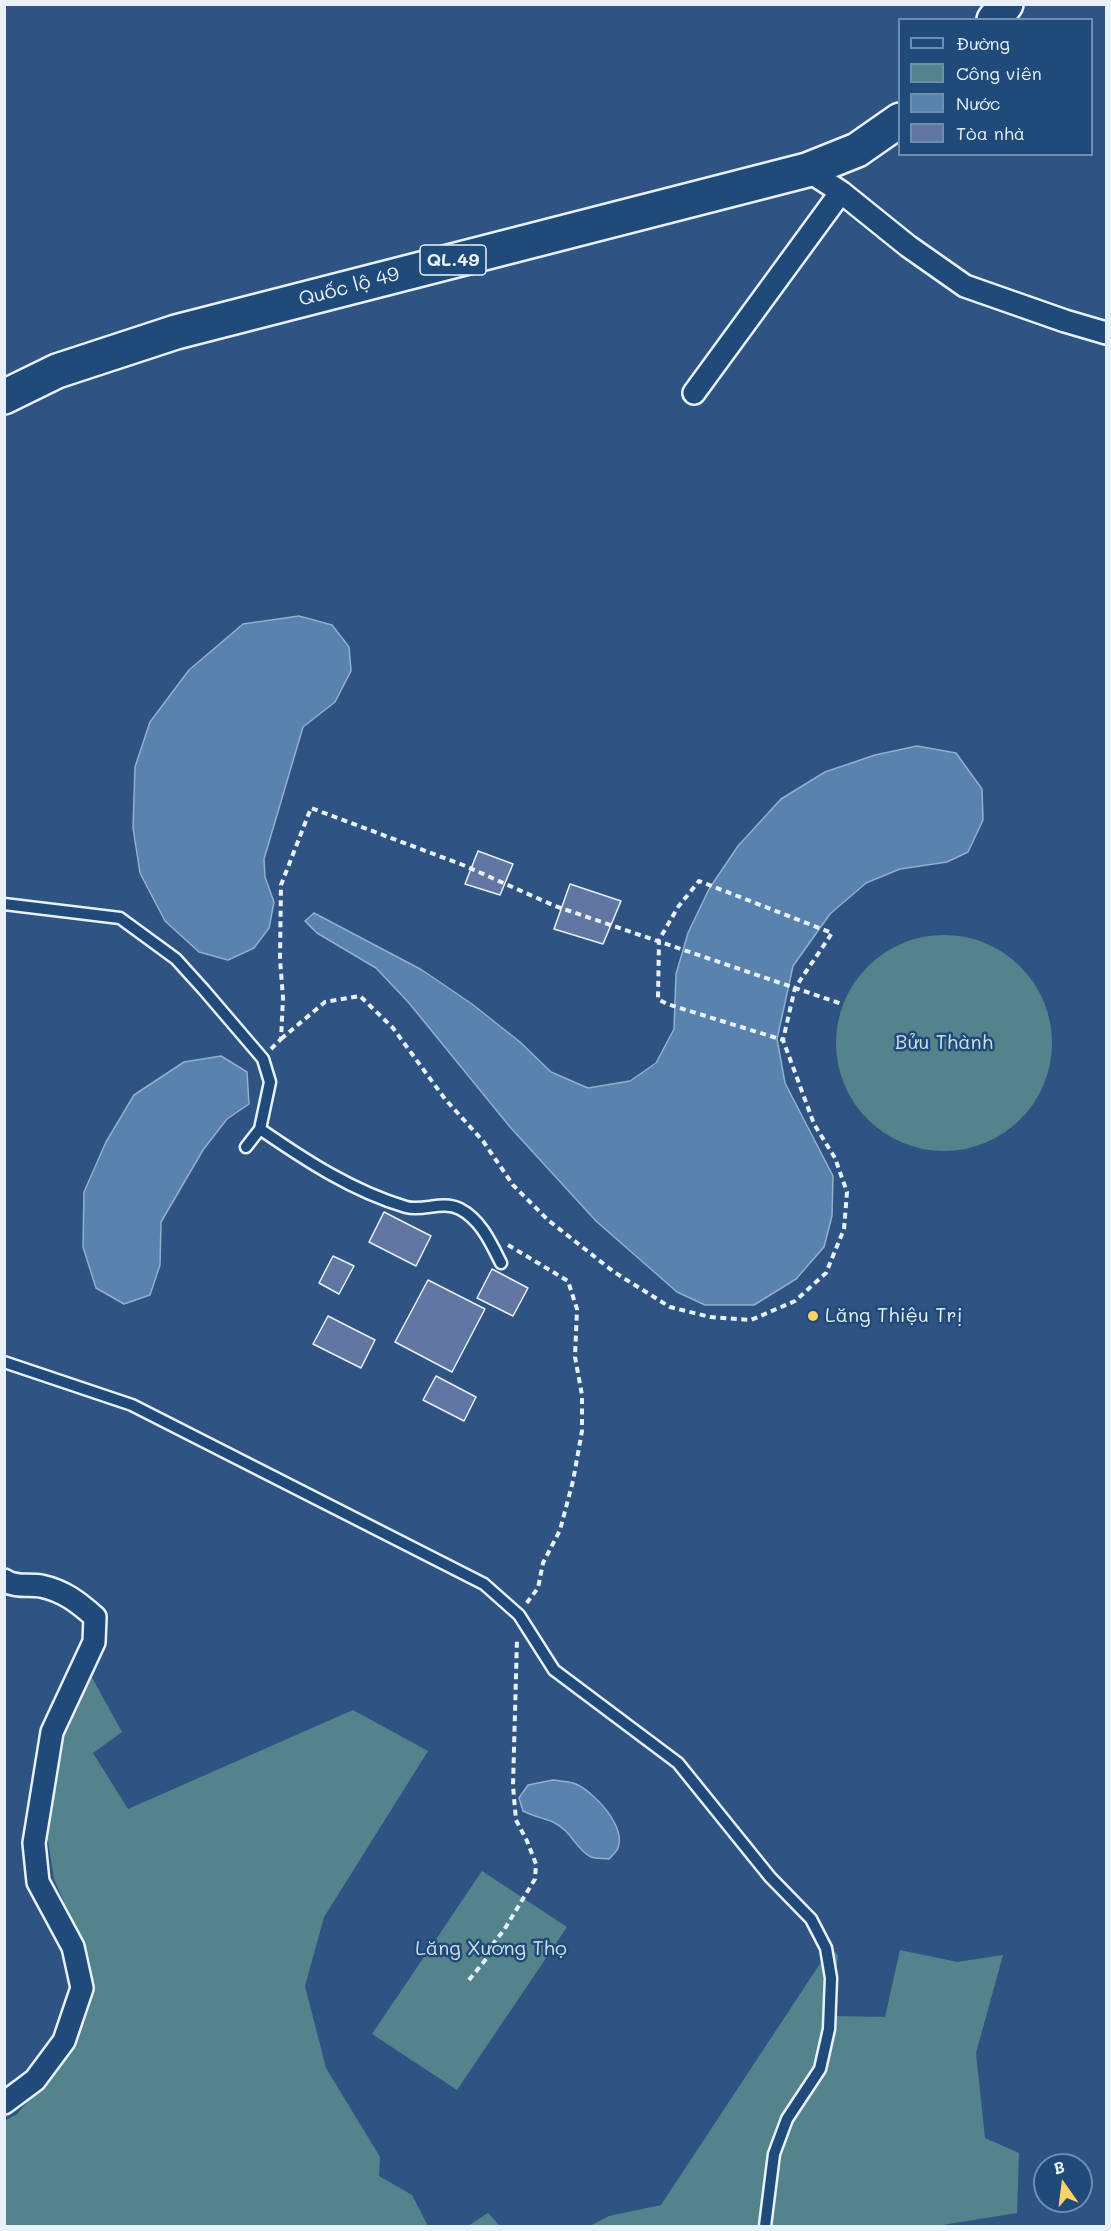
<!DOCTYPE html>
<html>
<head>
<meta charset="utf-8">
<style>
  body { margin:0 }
  #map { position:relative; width:1111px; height:2231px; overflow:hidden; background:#2f5484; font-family:Mali,sans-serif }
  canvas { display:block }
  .frame { position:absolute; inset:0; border:6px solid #e8f1f8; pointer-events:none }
  .legend { position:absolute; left:898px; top:18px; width:195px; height:138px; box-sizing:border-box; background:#1f4a7a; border:2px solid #6f8dac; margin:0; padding:8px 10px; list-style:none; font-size:18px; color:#e8f1f8 }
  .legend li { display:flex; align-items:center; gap:12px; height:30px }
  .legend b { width:30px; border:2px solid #6f8dac }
  .north { position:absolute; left:1033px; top:2153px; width:60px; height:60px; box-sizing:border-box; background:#1f4a7a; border:2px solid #6f8dac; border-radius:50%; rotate:346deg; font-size:16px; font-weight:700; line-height:24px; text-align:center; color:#e8f1f8 }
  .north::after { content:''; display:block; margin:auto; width:21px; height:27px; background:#ffd166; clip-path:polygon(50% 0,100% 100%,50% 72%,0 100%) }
</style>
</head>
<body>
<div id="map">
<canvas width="1111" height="2231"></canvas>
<div class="frame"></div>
<ul class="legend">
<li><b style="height:8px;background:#1f4a7a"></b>Đường</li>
<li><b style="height:16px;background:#55838c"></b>Công viên</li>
<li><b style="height:16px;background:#5983ae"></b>Nước</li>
<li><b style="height:16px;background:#6176a2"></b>Tòa nhà</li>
</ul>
<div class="north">B</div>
</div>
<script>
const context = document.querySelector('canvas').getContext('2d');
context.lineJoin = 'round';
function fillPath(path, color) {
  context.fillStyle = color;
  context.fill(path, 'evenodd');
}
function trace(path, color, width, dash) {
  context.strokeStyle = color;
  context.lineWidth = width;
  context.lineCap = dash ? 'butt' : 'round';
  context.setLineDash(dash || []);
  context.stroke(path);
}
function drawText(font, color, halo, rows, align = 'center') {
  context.font = font + ' Mali,sans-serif';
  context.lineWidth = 5;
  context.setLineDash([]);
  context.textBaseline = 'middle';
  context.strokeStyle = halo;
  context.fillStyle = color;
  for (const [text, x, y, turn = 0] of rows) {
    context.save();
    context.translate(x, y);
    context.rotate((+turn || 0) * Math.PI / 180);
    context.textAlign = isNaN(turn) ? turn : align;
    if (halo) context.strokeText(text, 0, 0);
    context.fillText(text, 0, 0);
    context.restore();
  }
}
fillPath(new Path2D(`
  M836 1043a108 108 0 1 1 216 0a108 108 0 1 1-216 0Z
  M90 1674 122 1732 93 1753 128 1809 353 1710 428 1751 324 1917 305 1986 326 2068 380 2157 379 2176 412 2195 428 2226H5L4 2121 17 2114 55 2068 85 2009 90 1962 54 1879 46 1828 63 1733Z
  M482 1871 567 1927 457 2090 372 2034Z
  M831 1947 838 1956 830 2016 885 2017 900 1950 957 1962 1003 1955 976 2053 985 2138 1019 2153 1017 2213 936 2226H590L609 2216 661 2205Z
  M488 2213 500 2226H468Z`), '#55838c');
const water = new Path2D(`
  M299 616 332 625 349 647 351 671 335 702 303 727 264 859 265 877 274 902 269 928 254 948 228 960 199 952 165 921 140 873 133 828 135 767 150 722 189 670 243 624Z
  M917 746 956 753 982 789 983 820 968 852 947 862 900 869 866 883 830 914 793 966 777 1039 785 1083 833 1176 832 1216 824 1247 796 1279 754 1305H705L677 1292 596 1221 510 1127 409 1003 376 968 317 933 305 921 314 913 422 970 472 1004 520 1042 551 1072 588 1088 630 1081 656 1063 674 1029 676 974 688 933 709 889 738 846 781 799 825 772 875 755Z
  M221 1056 247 1072 249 1104 227 1119 203 1150 161 1222 160 1265 150 1295 124 1304 96 1288 83 1247 84 1192 106 1142 134 1095 184 1062Z
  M553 1780C560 1781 569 1781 576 1784 595 1793 626 1826 618 1848 617 1851 612 1856 609 1859 604 1858 596 1859 591 1857 576 1850 572 1831 553 1822 543 1818 533 1816 523 1811L519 1798 528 1785Z`);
fillPath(water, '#5983ae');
trace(water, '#92afcc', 1.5);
const building = new Path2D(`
  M478 851 513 864 500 895 465 884Z
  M570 884 621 901 603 944 554 929Z
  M384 1212 431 1236 416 1266 369 1242Z
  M333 1256 354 1266 339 1294 319 1283Z
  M492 1269 528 1288 513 1316 477 1298Z
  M428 1280 485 1309 452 1372 395 1342Z
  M328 1316 375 1340 361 1368 313 1344Z
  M436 1376 476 1397 464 1421 423 1400Z`);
fillPath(building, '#6176a2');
trace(building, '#e8f1f8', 1.5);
const lane = new Path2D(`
  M4 904 120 918 176 959 204 990 263 1059 270 1082 260 1129 246 1147
  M260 1129C305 1160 352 1191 406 1207 423 1212 442 1200 460 1209 481 1220 491 1243 501 1263
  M4 1362 132 1405 484 1584 519 1615 554 1670 678 1763 770 1877 811 1919 826 1948 831 1978 829 2029 820 2069 787 2119 774 2154 765 2226`);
const street = new Path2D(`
  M807 170 841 192 908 246 965 286 1065 321 1106 333
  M694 393 841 192
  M4 1580C16 1588 28 1584 41 1586 64 1591 78 1602 95 1617L94 1642 52 1732 34 1843 38 1882 73 1947 82 1988 64 2041 35 2080 4 2103`);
const highway = new Path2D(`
  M994 20 1006 4
  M4 397 57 371 176 332 807 170 857 150 900 120`);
trace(lane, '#e8f1f8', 15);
trace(street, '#e8f1f8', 26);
trace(highway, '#e8f1f8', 38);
trace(new Path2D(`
  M281 1039 325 1002 360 996 393 1028 445 1099 483 1141 513 1185 548 1220 614 1272 670 1307 710 1317 751 1320 795 1301 826 1273 844 1229 847 1192 835 1158 814 1124 783 1040 795 988 832 933 699 881 678 907 659 940 658 999 667 1004 783 1040
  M271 1049 281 1039 283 998 280 959 281 885 311 808 463 865 555 906 842 1004
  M508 1245 568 1281 577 1309 575 1357 582 1395V1431L573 1481 560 1530 543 1563 538 1588 526 1604
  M469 1980 487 1958 493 1944 504 1930 535 1879 536 1864 527 1841 516 1820 513 1786 517 1639`), '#e8f1f8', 4, [6, 4.5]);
trace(lane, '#1f4a7a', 10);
trace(street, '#1f4a7a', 21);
trace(highway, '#1f4a7a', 33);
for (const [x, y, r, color] of [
  [813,1316,6,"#ffd166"]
]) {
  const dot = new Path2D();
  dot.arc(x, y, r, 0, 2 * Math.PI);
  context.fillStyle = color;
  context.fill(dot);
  trace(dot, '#1f4a7a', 2);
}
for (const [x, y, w] of [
  [453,260,66]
]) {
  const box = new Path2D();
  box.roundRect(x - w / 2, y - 15, w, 30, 4.5);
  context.fillStyle = '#1f4a7a';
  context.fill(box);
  trace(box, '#e8f1f8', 1.5);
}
drawText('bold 18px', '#e8f1f8', null, [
  ["QL.49",453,260]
]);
drawText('20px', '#e8f1f8', '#1f4a7a', [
  ["Quốc lộ 49",349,287,-15]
]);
drawText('20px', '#d2e0e8', '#1f4a7a', [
  ["Bửu Thành",944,1043],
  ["Lăng Xương Thọ",491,1949]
]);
drawText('20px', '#e8f1f8', '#1f4a7a', [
  ["Lăng Thiệu Trị",825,1316]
], 'left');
</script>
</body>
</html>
